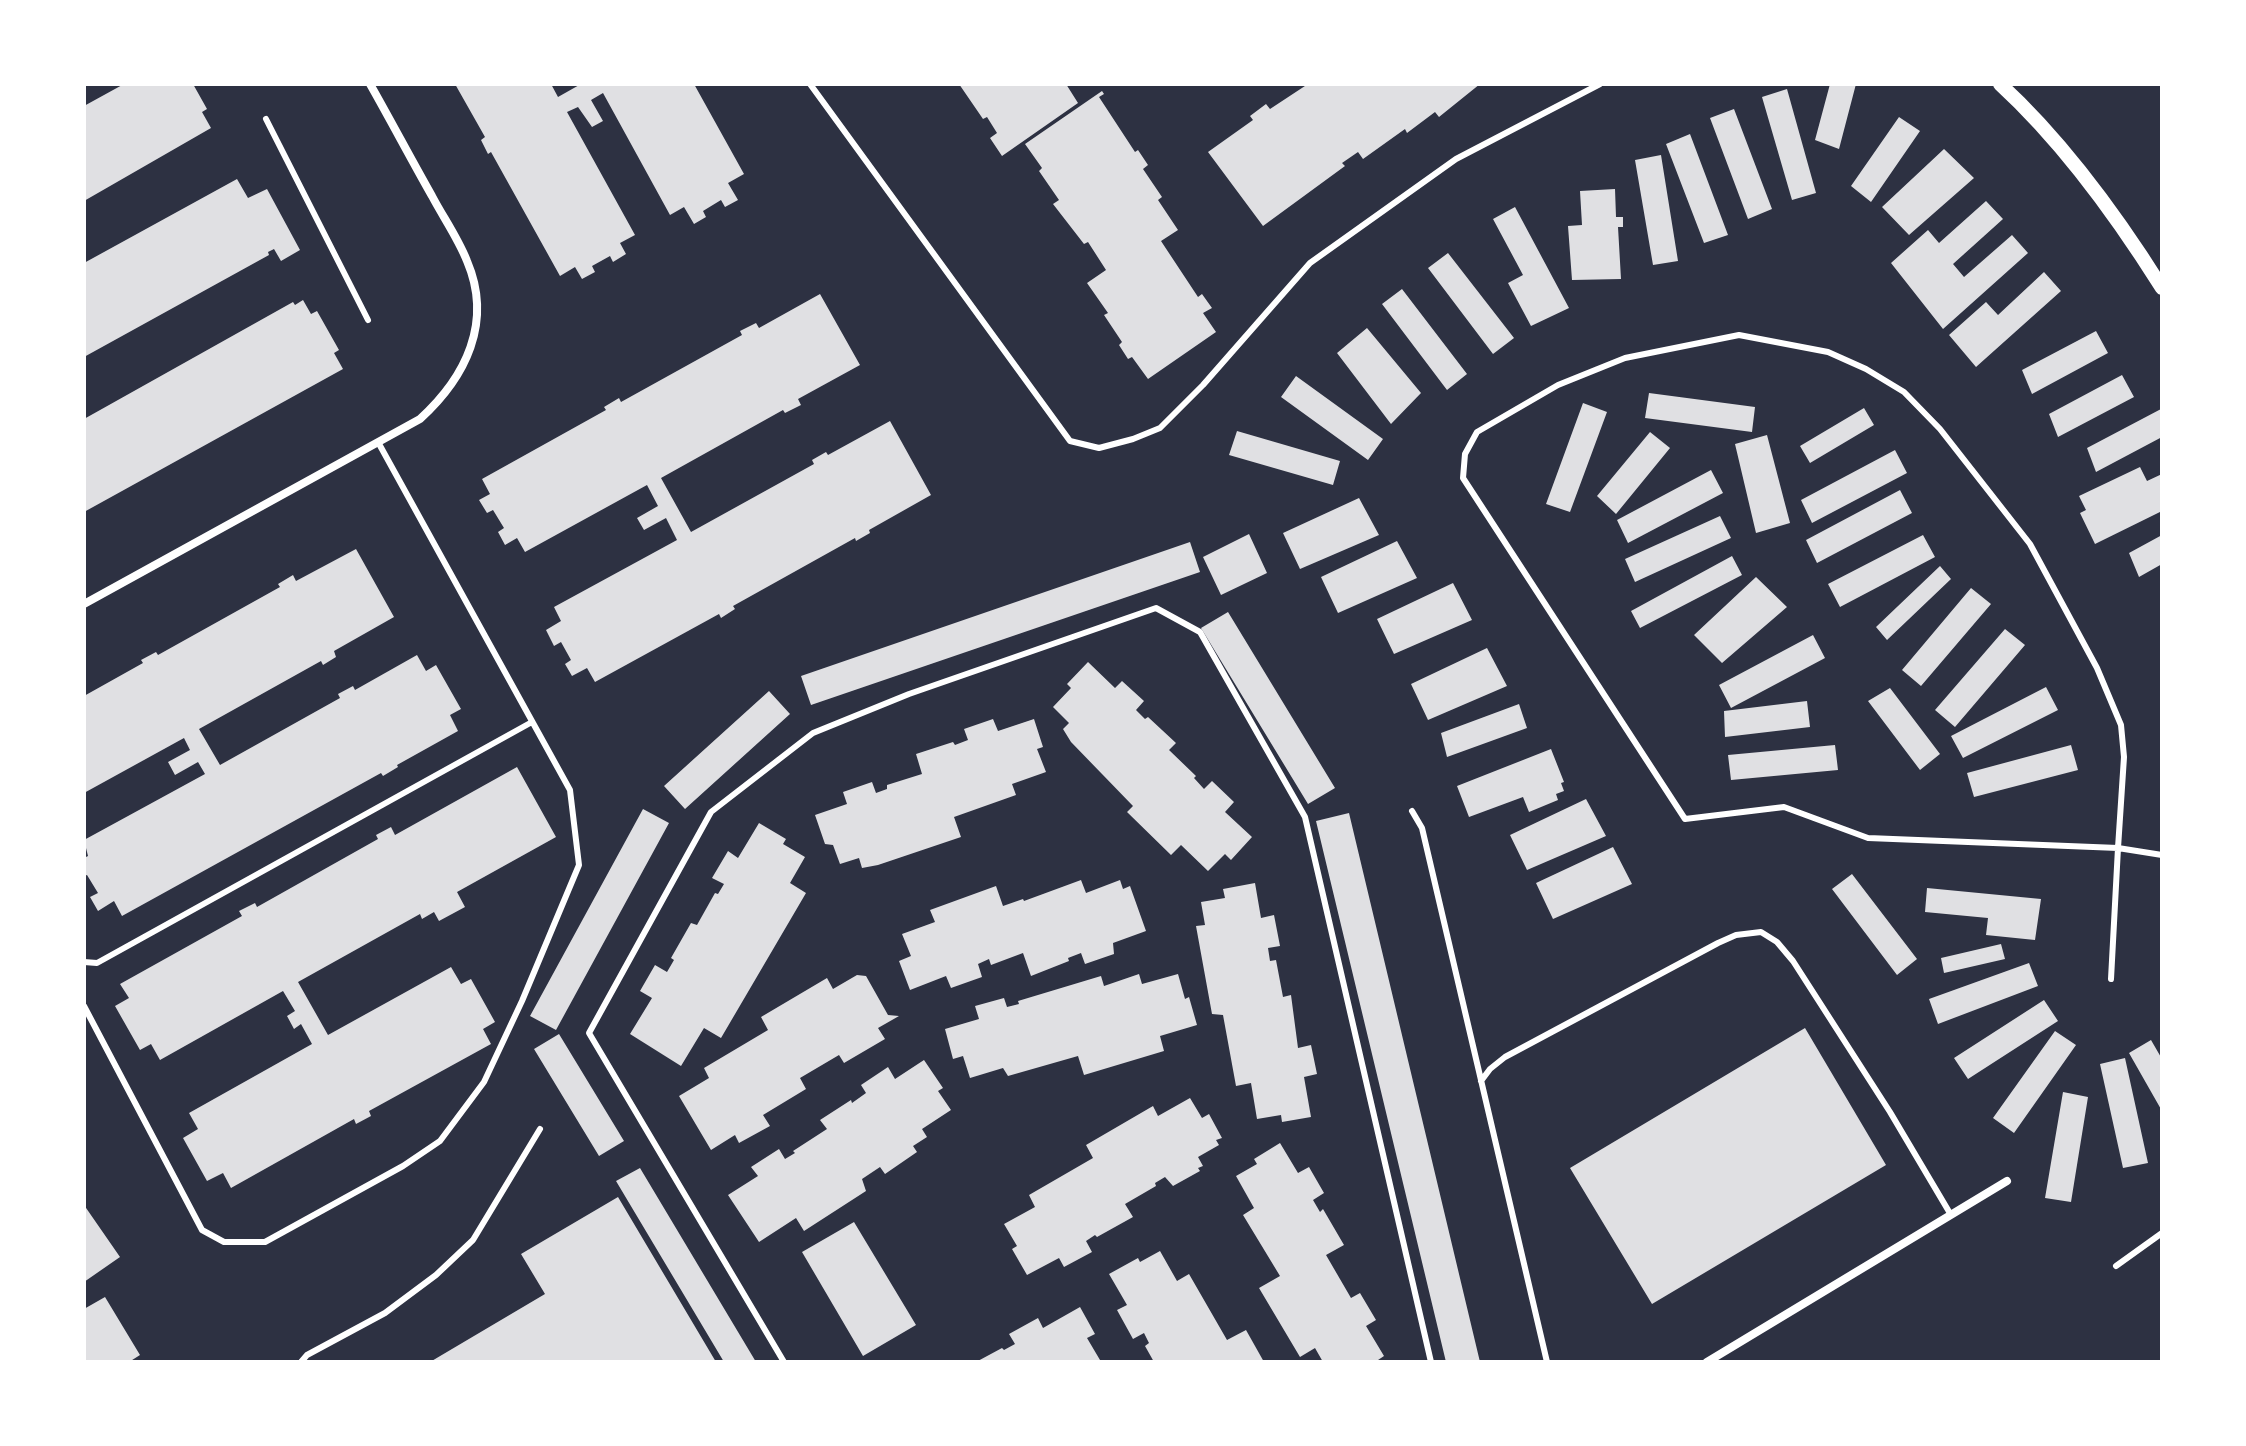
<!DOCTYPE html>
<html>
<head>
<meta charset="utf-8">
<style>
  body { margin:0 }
  #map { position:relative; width:2246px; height:1446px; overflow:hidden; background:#2d3142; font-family:Roboto,sans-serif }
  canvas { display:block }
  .frame { position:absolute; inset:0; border:86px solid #fff; pointer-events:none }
</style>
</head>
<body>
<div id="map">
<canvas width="2246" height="1446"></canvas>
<div class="frame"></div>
</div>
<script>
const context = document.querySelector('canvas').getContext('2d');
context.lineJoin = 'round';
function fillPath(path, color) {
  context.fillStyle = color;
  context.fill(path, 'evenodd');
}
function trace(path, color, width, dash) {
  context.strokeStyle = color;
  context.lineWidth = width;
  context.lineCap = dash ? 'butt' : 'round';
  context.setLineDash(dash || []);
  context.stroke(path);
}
fillPath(new Path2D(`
  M124 84H193L207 109 202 112 211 128 84 201V106Z
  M455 84H551L558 97 581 84H694L744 174 728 183 738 200 725 207 721 200 703 211 706 217 694 224 684 207 670 215 603 93 591 100 603 121 592 127 578 107 567 112 635 235 620 243 626 254 613 262 610 256 592 266 595 272 582 279 575 267 560 276 491 152 488 154 481 140 485 137Z
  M959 84H1066L1078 103 1002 156 990 138 997 133 987 117 983 119Z
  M1308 84H1480L1439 117 1435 112 1407 133 1405 129 1363 159 1358 152 1342 163 1345 166 1263 226 1208 152 1253 120 1250 116 1266 104 1270 109Z
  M1830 84H1856L1839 149 1815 140Z
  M1787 89 1816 193 1792 200 1762 97Z
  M1102 91 1104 94 1099 97 1135 152 1138 150 1148 165 1143 169 1162 197 1158 200 1178 230 1161 241 1198 297 1202 294 1212 308 1203 313 1216 332 1148 379 1132 357 1128 359 1119 345 1122 342 1104 315 1108 313 1087 283 1106 270 1088 242 1084 244 1053 204 1059 200 1039 171 1042 168 1025 144Z
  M1734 109 1772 209 1748 219 1710 118Z
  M1899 117 1920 131 1871 202 1851 186Z
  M1690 134 1728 235 1704 243 1666 144Z
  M1944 149 1974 178 1909 235 1882 207Z
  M1661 155 1678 261 1653 265 1635 160Z
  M237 179 248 198 267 189 300 250 281 261 274 249 268 252 269 255 84 357V263Z
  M1615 189 1616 217H1623V227H1618L1621 279 1572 280 1568 226 1582 225 1580 191Z
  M1986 201 2003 219 1953 264 1964 277 2012 235 2028 253 1943 329 1891 263 1928 230 1939 243Z
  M1515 207 1569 308 1531 326 1508 283 1523 275 1493 219Z
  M1448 253 1514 338 1493 354 1428 268Z
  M2044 272 2061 291 1976 367 1949 335 1986 302 1998 315Z
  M1402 289 1467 374 1447 390 1382 304Z
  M820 294 860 365 798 399 801 405 785 413 783 410 661 478 691 532 814 464 812 460 826 452 828 455 890 421 931 495 869 530 870 533 856 541 855 538 733 606 735 609 721 618 719 614 595 682 587 668 572 676 565 664 571 660 561 642 554 646 546 630 561 621 554 607 677 540 666 518 644 530 637 518 658 506 647 485 525 552 517 538 505 545 498 532 504 528 493 510 487 513 479 500 490 494 482 479 606 410 604 407 619 398 621 402 742 335 740 331 756 323 759 328Z
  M303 300 311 314 317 311 339 350 334 353 343 369 84 512V419L293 302 295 305Z
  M1367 328 1421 393 1391 424 1337 353Z
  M2096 331 2108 353 2032 394 2022 370Z
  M2122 375 2134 397 2058 437 2049 414Z
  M1296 376 1383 439 1368 460 1281 397Z
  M1649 393 1755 407 1752 432 1645 418Z
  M1583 403 1607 412 1570 512 1546 504Z
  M1864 408 1874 425 1810 463 1800 446Z
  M2161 409 2162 437 2096 472 2087 448Z
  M1237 431 1340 461 1333 485 1229 455Z
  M1650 432 1670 448 1616 514 1597 496Z
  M1767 435 1790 523 1756 533 1735 444Z
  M1895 450 1907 473 1812 523 1801 500Z
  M2140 467 2147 481 2162 474V511L2095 544 2080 513 2086 510 2079 496Z
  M1711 470 1723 493 1628 543 1617 520Z
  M1900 490 1912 513 1817 563 1806 540Z
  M1359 498 1379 535 1300 569 1283 533Z
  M1720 516 1731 538 1635 582 1625 559Z
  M1249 534 1267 573 1221 595 1203 557Z
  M1923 535 1935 557 1840 607 1828 584Z
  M2162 535V564L2139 577 2129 553Z
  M1397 541 1417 578 1338 613 1321 577Z
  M1190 542 1200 572 811 705 801 676Z
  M356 549 394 617 334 651 336 657 323 665 321 661 199 729 220 765 340 698 338 694 353 686 355 690 417 655 426 671 436 665 461 709 450 715 458 731 397 765 398 767 383 776 381 773 122 916 114 901 98 911 90 897 98 893 87 875 84 876V858L88 856 84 840 205 774 198 762 175 775 168 762 190 750 184 738 84 793V696L143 663 141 660 156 652 158 655 280 587 278 584 293 575 296 581Z
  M1732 556 1742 575 1640 628 1631 611Z
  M1940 566 1951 579 1887 640 1876 627Z
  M1756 577 1787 607 1722 663 1694 635Z
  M1453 583 1472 620 1394 654 1377 619Z
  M1971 588 1991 604 1921 686 1902 670Z
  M1228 612 1335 788 1308 804 1201 628Z
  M2005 629 2025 645 1955 727 1935 710Z
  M1813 635 1825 658 1731 708 1719 685Z
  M1487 648 1507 686 1428 720 1411 684Z
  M1088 662 1115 688 1122 681 1144 701 1136 710 1145 719 1148 717 1176 743 1169 750 1196 776 1194 778 1204 789 1212 781 1234 802 1225 812 1252 837 1231 860 1225 854 1208 871 1181 845 1171 855 1127 812 1133 806 1071 742 1063 729 1069 723 1053 707 1071 688 1067 684Z
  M2046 687 2058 710 1963 758 1951 736Z
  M1890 688 1940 754 1920 770 1868 701Z
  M769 691 790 714 685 809 664 786Z
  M1807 701 1810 727 1725 737 1724 711Z
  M1519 704 1527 728 1447 757 1441 733Z
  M993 719 998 731 1034 719 1043 747 1037 749 1046 772 1012 784 1016 795 954 817 961 837 878 865 862 868 859 858 840 864 833 845 825 844 815 815 847 804 843 792 872 782 876 793 887 789V785L922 774 916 754 953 742 955 745 968 740 964 729Z
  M1835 745 1838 770 1731 780 1728 755Z
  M2071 745 2078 770 1974 797 1967 773Z
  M1551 749 1564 782 1561 783 1564 791 1556 794 1558 800 1529 812 1523 797 1469 817 1457 786Z
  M517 767 556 837 457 892 465 907 439 921 434 912 422 919 420 914 298 982 328 1035 451 967 461 984 471 979 495 1022 483 1029 491 1044 369 1111 371 1116 356 1124 354 1119 231 1188 223 1173 207 1181 183 1138 198 1129 189 1113 312 1044 301 1024 294 1029 287 1016 295 1011 283 991 160 1060 151 1044 140 1050 115 1006 129 998 120 984 242 916 239 911 255 903 257 907 378 839 376 835 391 827 395 835Z
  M1586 799 1606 836 1527 870 1510 835Z
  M643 809 669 823 556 1030 530 1016Z
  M1349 813 1480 1362H1446L1316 821Z
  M759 823 786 839 783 844 805 857 790 883 806 893 721 1038 704 1028 681 1066 630 1034 652 998 640 991 655 965 667 972 674 960 671 958 691 923 697 925 715 893 718 894 724 884 712 878 728 851 738 858Z
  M1613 847 1632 884 1553 919 1536 883Z
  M1852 874 1917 959 1897 975 1832 889Z
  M1081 880 1086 893 1120 880 1123 889 1130 886 1146 931 1113 943 1114 954 1085 964 1081 953 1068 958 1069 961 1031 976 1023 953 991 965 989 959 978 964 982 977 951 988 946 976 910 990 899 961 911 956 902 934 935 922 930 910 996 886 1003 906 1023 899 1024 901Z
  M1255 883 1261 918 1274 915 1280 946 1268 948 1270 961 1276 960 1283 997 1291 995 1298 1048 1311 1045 1317 1074 1304 1077 1311 1117 1282 1122 1281 1115 1257 1119 1251 1083 1236 1086 1223 1015 1212 1014 1196 926 1205 925 1201 902 1225 898 1223 889Z
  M1927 888 2041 899 2035 940 1986 935 1988 918 1925 912Z
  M2001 944 2005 959 1944 973 1941 958Z
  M2029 963 2038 986 1938 1024 1929 999Z
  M1139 974 1142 984 1178 974 1185 999 1189 997 1197 1025 1160 1036 1164 1051 1084 1075 1078 1056 1008 1076 1003 1068 970 1078 963 1056 953 1059 945 1029 979 1019 975 1006 1004 998 1007 1007 1019 1004 1018 1001 1101 976 1104 986Z
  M857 975 866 976 888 1015 899 1016 878 1028 885 1039 844 1063 839 1055 800 1078 806 1089 763 1115 770 1126 739 1143 735 1135 711 1150 679 1096 709 1078 704 1068 768 1030 761 1017 827 978 833 989Z
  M2044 1000 2058 1021 1968 1079 1954 1058Z
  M1805 1028 1886 1165 1652 1304 1570 1168Z
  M2055 1031 2076 1045 2014 1133 1993 1118Z
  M559 1034 624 1141 599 1156 534 1049Z
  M2151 1040 2162 1059V1111L2129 1053Z
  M2125 1058 2148 1163 2123 1168 2100 1064Z
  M924 1060 943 1088 938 1091 951 1110 922 1129 927 1137 913 1146 917 1152 885 1174 880 1167 862 1179 866 1191 804 1231 796 1218 759 1242 728 1195 758 1176 751 1167 779 1149 785 1159 795 1153 793 1151 827 1129 820 1120 851 1100 852 1103 866 1093 861 1085 888 1067 895 1079Z
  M2063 1092 2088 1097 2071 1202 2045 1198Z
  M1190 1098 1202 1118 1209 1114 1222 1138 1216 1140 1219 1145 1198 1157 1203 1166 1198 1168 1200 1171 1173 1186 1165 1177 1155 1183 1156 1186 1125 1204 1133 1217 1097 1237 1095 1235 1086 1241 1092 1252 1064 1267 1059 1258 1027 1275 1012 1249 1017 1246 1004 1224 1035 1207 1029 1195 1093 1158 1086 1145 1153 1106 1158 1116Z
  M1280 1143 1298 1173 1309 1167 1324 1193 1313 1200 1320 1212 1323 1209 1344 1245 1326 1255 1351 1298 1360 1293 1376 1320 1366 1326 1384 1356 1375 1362H1323L1315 1348 1300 1357 1259 1288 1280 1276 1243 1215 1254 1208 1236 1176 1257 1164 1254 1159Z
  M640 1168 756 1362H724L616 1181Z
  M618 1197 716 1362H430L545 1294 521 1254Z
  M84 1205 120 1257 84 1282Z
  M854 1222 916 1325 863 1356 802 1252Z
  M1160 1251 1177 1281 1189 1274 1227 1340 1246 1330 1264 1362H1154L1145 1346 1149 1343 1144 1333 1133 1339 1117 1310 1127 1305 1109 1274 1138 1258 1140 1262Z
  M105 1297 140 1355 129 1362H84V1309Z
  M1080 1307 1095 1334 1087 1338 1100 1360 1097 1362H976L1002 1348 1004 1350 1015 1344 1009 1334 1038 1318 1043 1328Z`), '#e0e0e3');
trace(new Path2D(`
  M810 84 1070 441 1099 448 1133 439 1160 428 1203 385 1310 263 1456 159 1600 84
  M266 119 368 320
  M1739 335 1828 352 1866 369 1904 392 1940 429 2030 544 2097 668 2121 725 2124 757 2118 848 1868 838 1784 807 1685 819 1463 478 1465 454 1477 432 1558 385 1625 358Z
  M1412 811 1422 828 1547 1362
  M84 962 97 963 532 722
  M2111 979 2118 848 2162 855
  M84 1006 202 1230 224 1242H265L403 1166 440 1141 484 1082 522 1001 579 865 570 790 378 442
  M1481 1081 1490 1069 1505 1057 1718 943 1736 935 1761 932 1777 942 1793 961 1890 1112 1951 1215
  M2116 1266 2162 1233
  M301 1362 307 1355 385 1313 436 1275 473 1240 540 1129
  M784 1362 589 1033 711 812 813 733 909 694 1156 608 1200 632 1305 817 1431 1362`), '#fff', 6);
trace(new Path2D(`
  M84 604 420 419C466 377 493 322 467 261 458 238 443 217 432 196 411 159 391 121 370 84
  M1707 1362 2007 1181`), '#fff', 8);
trace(new Path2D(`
  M2000 84C2061 140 2118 218 2162 288`), '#fff', 14);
</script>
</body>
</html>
